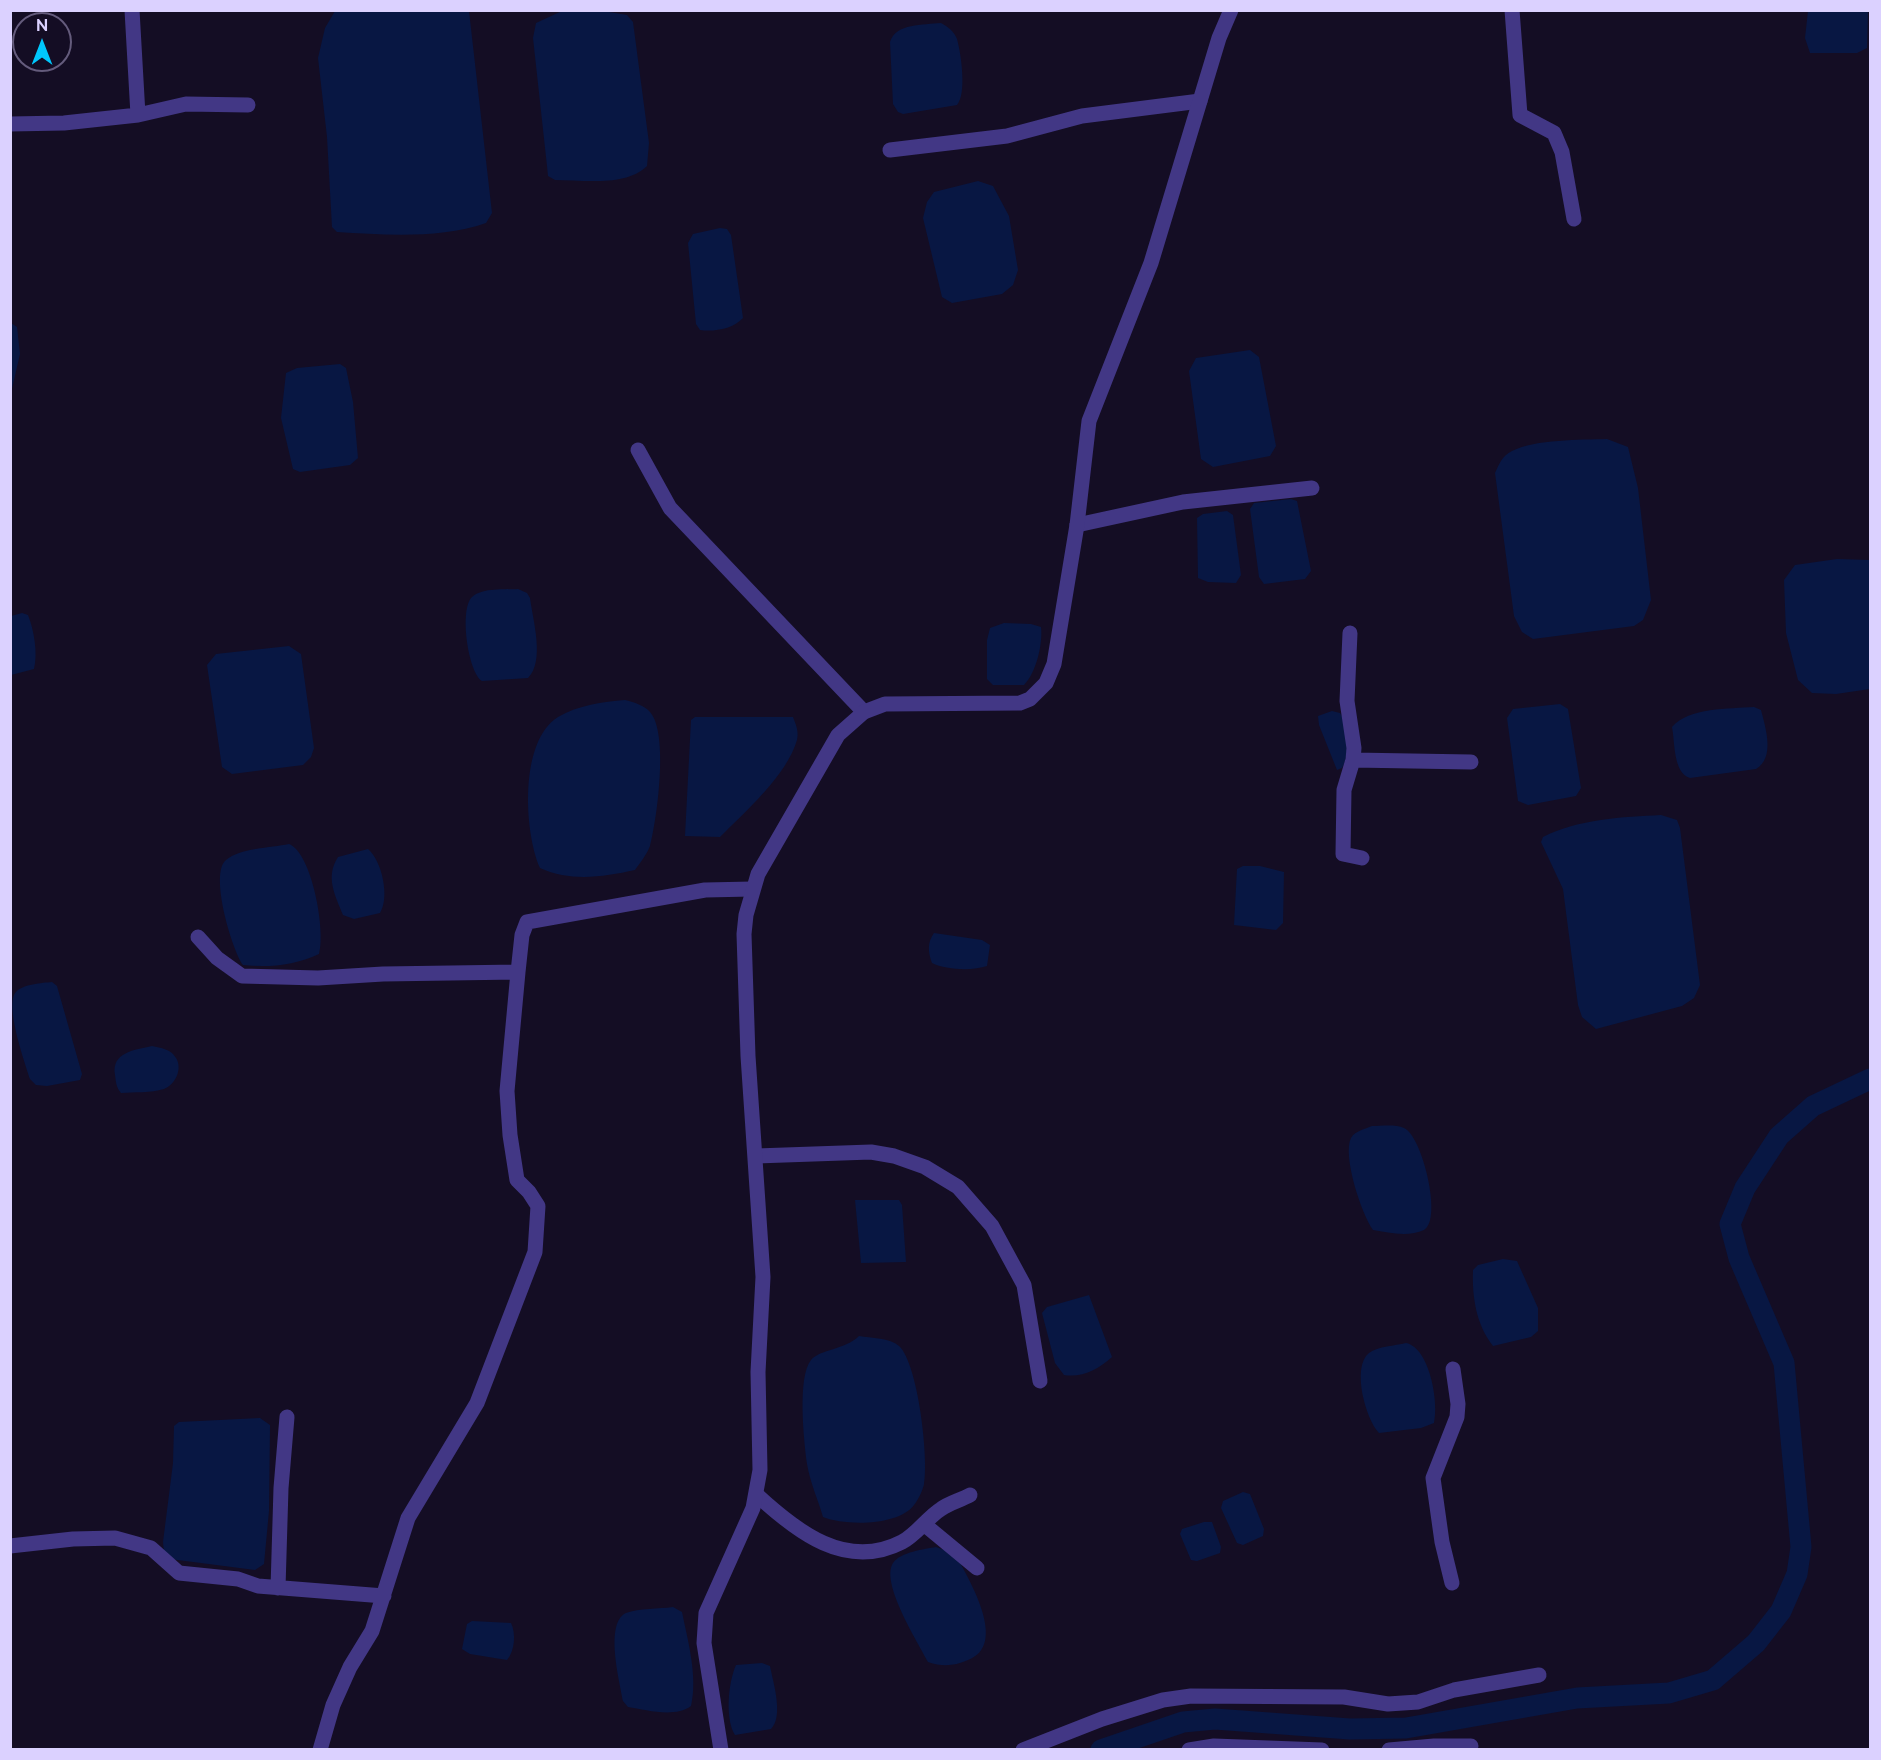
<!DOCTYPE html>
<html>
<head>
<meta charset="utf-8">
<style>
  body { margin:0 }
  #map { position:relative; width:1881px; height:1760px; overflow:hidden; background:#140d24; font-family:Raleway,sans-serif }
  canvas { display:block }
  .frame { position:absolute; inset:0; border:12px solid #dbd1ff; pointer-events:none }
  .north { position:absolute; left:12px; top:12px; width:60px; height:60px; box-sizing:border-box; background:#140d24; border:2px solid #645b7c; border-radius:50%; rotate:0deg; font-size:16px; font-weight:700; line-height:24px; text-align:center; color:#dbd1ff }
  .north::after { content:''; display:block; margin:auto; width:21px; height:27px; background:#00c7fc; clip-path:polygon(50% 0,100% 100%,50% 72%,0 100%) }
</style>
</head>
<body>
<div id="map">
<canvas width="1881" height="1760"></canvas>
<div class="frame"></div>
<div class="north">N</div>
</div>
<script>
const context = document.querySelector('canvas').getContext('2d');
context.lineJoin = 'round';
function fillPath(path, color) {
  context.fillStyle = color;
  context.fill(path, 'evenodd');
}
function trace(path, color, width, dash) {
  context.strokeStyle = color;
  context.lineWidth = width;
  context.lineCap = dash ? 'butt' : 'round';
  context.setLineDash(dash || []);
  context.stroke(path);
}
fillPath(new Path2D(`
  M597 10 627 15 633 22 649 143 647 166C626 187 583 180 555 180L548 176 547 166 533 38 536 23 562 11Z
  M335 11H469L492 213 486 223C440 239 385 235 337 232L332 227 327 137 318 58 325 28Z
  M1808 11H1868L1867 48 1857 53H1810L1805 38Z
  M941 23C948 27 954 31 957 39 961 53 967 94 957 105L903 114 898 112 893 104 890 42C896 23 923 25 941 23Z
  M978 181 993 186 1009 216 1018 270 1013 285 1002 294 952 303 942 297 923 218 927 202 934 192Z
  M720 228 727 229 731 235 743 318C733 329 714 332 700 330L696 324 688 243 693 234Z
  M11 323 17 327 20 354 11 393Z
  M1250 350 1259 357 1276 446 1270 456 1213 467 1201 459 1189 371 1196 358Z
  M340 364 346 368 353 402 358 458 350 465 300 472 293 469 281 418 286 373 297 368Z
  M1607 439 1628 447 1638 488 1651 600 1643 620 1634 626 1533 639 1522 632 1514 616 1495 473C1499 464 1502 456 1512 451 1536 439 1580 440 1607 439Z
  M1291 499 1297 501 1311 571 1305 579 1264 584 1259 577 1250 509 1254 503Z
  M1227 511 1233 515 1241 575 1236 583 1208 582 1198 578 1197 518 1203 514Z
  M1837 559 1870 560V689L1836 694 1812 693 1798 680 1786 633 1784 580 1795 565Z
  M518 589 527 593 530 598C533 621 545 661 528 678L482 681C468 672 459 609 472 597 483 587 505 590 518 589Z
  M22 613 28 615C34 630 38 653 34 669L11 675V616Z
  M1004 623 1031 624 1041 627C1043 644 1036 673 1024 685H993L987 679V640L990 628Z
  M289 646 301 654 314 748 311 757 303 765 232 774 222 767 207 665 216 654Z
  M625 700C633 702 644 705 650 712 669 733 657 820 650 846 647 854 640 863 635 870 603 877 571 882 540 868 524 832 519 741 558 717 578 705 603 702 625 700Z
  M1560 704 1568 709 1581 788 1576 796 1528 805 1518 801 1507 718 1513 709Z
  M1754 707 1761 710C1766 729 1775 758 1756 769L1690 778C1673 773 1675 742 1672 727 1689 707 1729 709 1754 707Z
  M1332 711 1340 713C1349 725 1350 756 1342 768L1337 770 1319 725 1318 716Z
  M695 717H793C796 725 799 731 797 740 787 775 745 812 720 837L685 836 691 720Z
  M1661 815 1677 820 1680 828 1700 985 1694 998 1682 1006 1596 1029 1582 1017 1578 1005 1563 889 1541 842 1543 837C1578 819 1623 817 1661 815Z
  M289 844C312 853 326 931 319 954 295 965 270 968 243 965 232 950 209 873 226 860 240 848 270 848 289 844Z
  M368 849C382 861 390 897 380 913L354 919 343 915C335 895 325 877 338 857Z
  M1260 866 1284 872 1283 923 1276 930 1234 925 1237 869 1243 866Z
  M934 933 982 940 990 945 987 966C973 971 946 970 932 963 928 952 927 943 934 933Z
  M52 982 57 986 82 1074 80 1080 47 1086 36 1085 30 1079C25 1063 4 1004 16 992 23 984 42 983 52 982Z
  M152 1046C161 1048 171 1049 176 1058 183 1069 175 1085 164 1089 151 1093 134 1092 121 1093 116 1087 116 1082 115 1075 111 1052 135 1050 152 1046Z
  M1372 1126C1381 1126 1396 1124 1404 1128 1422 1135 1443 1220 1424 1230 1409 1237 1389 1233 1373 1230 1362 1215 1342 1156 1351 1138 1355 1131 1365 1129 1372 1126Z
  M855 1200H899L902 1205 906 1262 861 1263Z
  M1503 1259 1517 1261 1538 1308V1331L1531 1337 1493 1346C1476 1324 1472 1297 1473 1270L1478 1265Z
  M1089 1295 1112 1357C1099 1369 1082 1378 1064 1375L1055 1363 1042 1313 1047 1307Z
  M859 1336C871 1338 890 1338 899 1346 918 1363 929 1459 924 1484 923 1490 918 1500 914 1505 899 1526 845 1526 823 1517 818 1500 810 1482 807 1464 804 1442 797 1377 811 1360 820 1349 845 1350 859 1336Z
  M1406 1343C1430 1348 1439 1403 1434 1423L1421 1428 1379 1433C1366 1420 1351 1367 1369 1353 1378 1346 1395 1346 1406 1343Z
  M260 1418 270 1425 269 1511 264 1564 255 1570 170 1559 164 1552 163 1542 173 1463 174 1426 179 1422Z
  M1243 1492 1250 1494 1264 1529 1263 1536 1243 1545 1237 1543 1221 1508 1223 1501Z
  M1204 1522H1212L1221 1547 1220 1553 1197 1561 1191 1560 1180 1534 1182 1529Z
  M936 1547 955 1554C969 1579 1009 1645 968 1660 954 1666 943 1667 928 1662 918 1642 880 1583 893 1563 900 1552 925 1549 936 1547Z
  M673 1607 682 1612C688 1641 698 1677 691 1706 675 1718 646 1710 628 1707L623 1701C620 1683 604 1623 626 1613 639 1608 659 1609 673 1607Z
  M472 1621 511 1623C516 1633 515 1651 507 1660L470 1654 462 1649 467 1624Z
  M762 1663 770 1666C773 1682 784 1716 771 1729L735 1735C725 1719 728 1683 736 1665Z`), '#081743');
trace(new Path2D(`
  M1101 1750 1183 1722 1215 1719 1350 1729 1406 1728 1577 1698 1669 1693 1713 1680 1756 1643 1781 1611 1797 1574 1801 1547 1784 1363 1739 1258 1730 1224 1745 1188 1779 1136 1813 1106 1870 1079`), '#081743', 21);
trace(new Path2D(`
  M132 10 138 115
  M1512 10 1520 115 1554 133 1562 152 1574 219
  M10 124 64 123 138 115 186 104 248 105
  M890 150 1007 136 1082 116 1200 101
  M638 450 670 508 864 712
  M1077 525 1183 502 1312 488
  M1350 633 1347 701 1354 748 1353 760 1344 790 1343 854 1362 858
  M1353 760 1471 762
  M198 937 217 958 242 976 318 978 383 974 518 972 507 1091 510 1135 517 1180 529 1192 538 1206 535 1252 477 1403 408 1518 372 1631 350 1667 333 1705 320 1750
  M518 972 522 935 527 922 705 890 752 889
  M756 1156 871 1152 894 1156 925 1167 958 1187 992 1226 1024 1285 1040 1381
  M757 1495C796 1531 846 1571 902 1542 917 1534 927 1518 941 1509 949 1503 961 1500 970 1495
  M925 1525 977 1568
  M10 1546 73 1539 115 1538 151 1548 179 1573 238 1579 258 1586 384 1596
  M1452 1583 1442 1542 1433 1478 1457 1417 1458 1404 1453 1369
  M278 1588 281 1488 287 1417
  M1023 1750 1102 1719 1163 1700 1191 1696 1344 1697 1388 1704 1418 1702 1454 1690 1539 1675
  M1189 1750 1214 1746 1322 1750
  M1389 1750 1434 1746H1471`), '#423785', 15);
trace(new Path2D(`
  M721 1750 704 1643 706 1613 753 1508 760 1470 758 1372 763 1277 748 1056 744 934 746 915 758 874 838 735 864 712 885 704 1020 703 1030 699 1046 683 1054 664 1077 525 1089 421 1151 263 1219 38 1231 10`), '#423785', 15);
</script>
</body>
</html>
